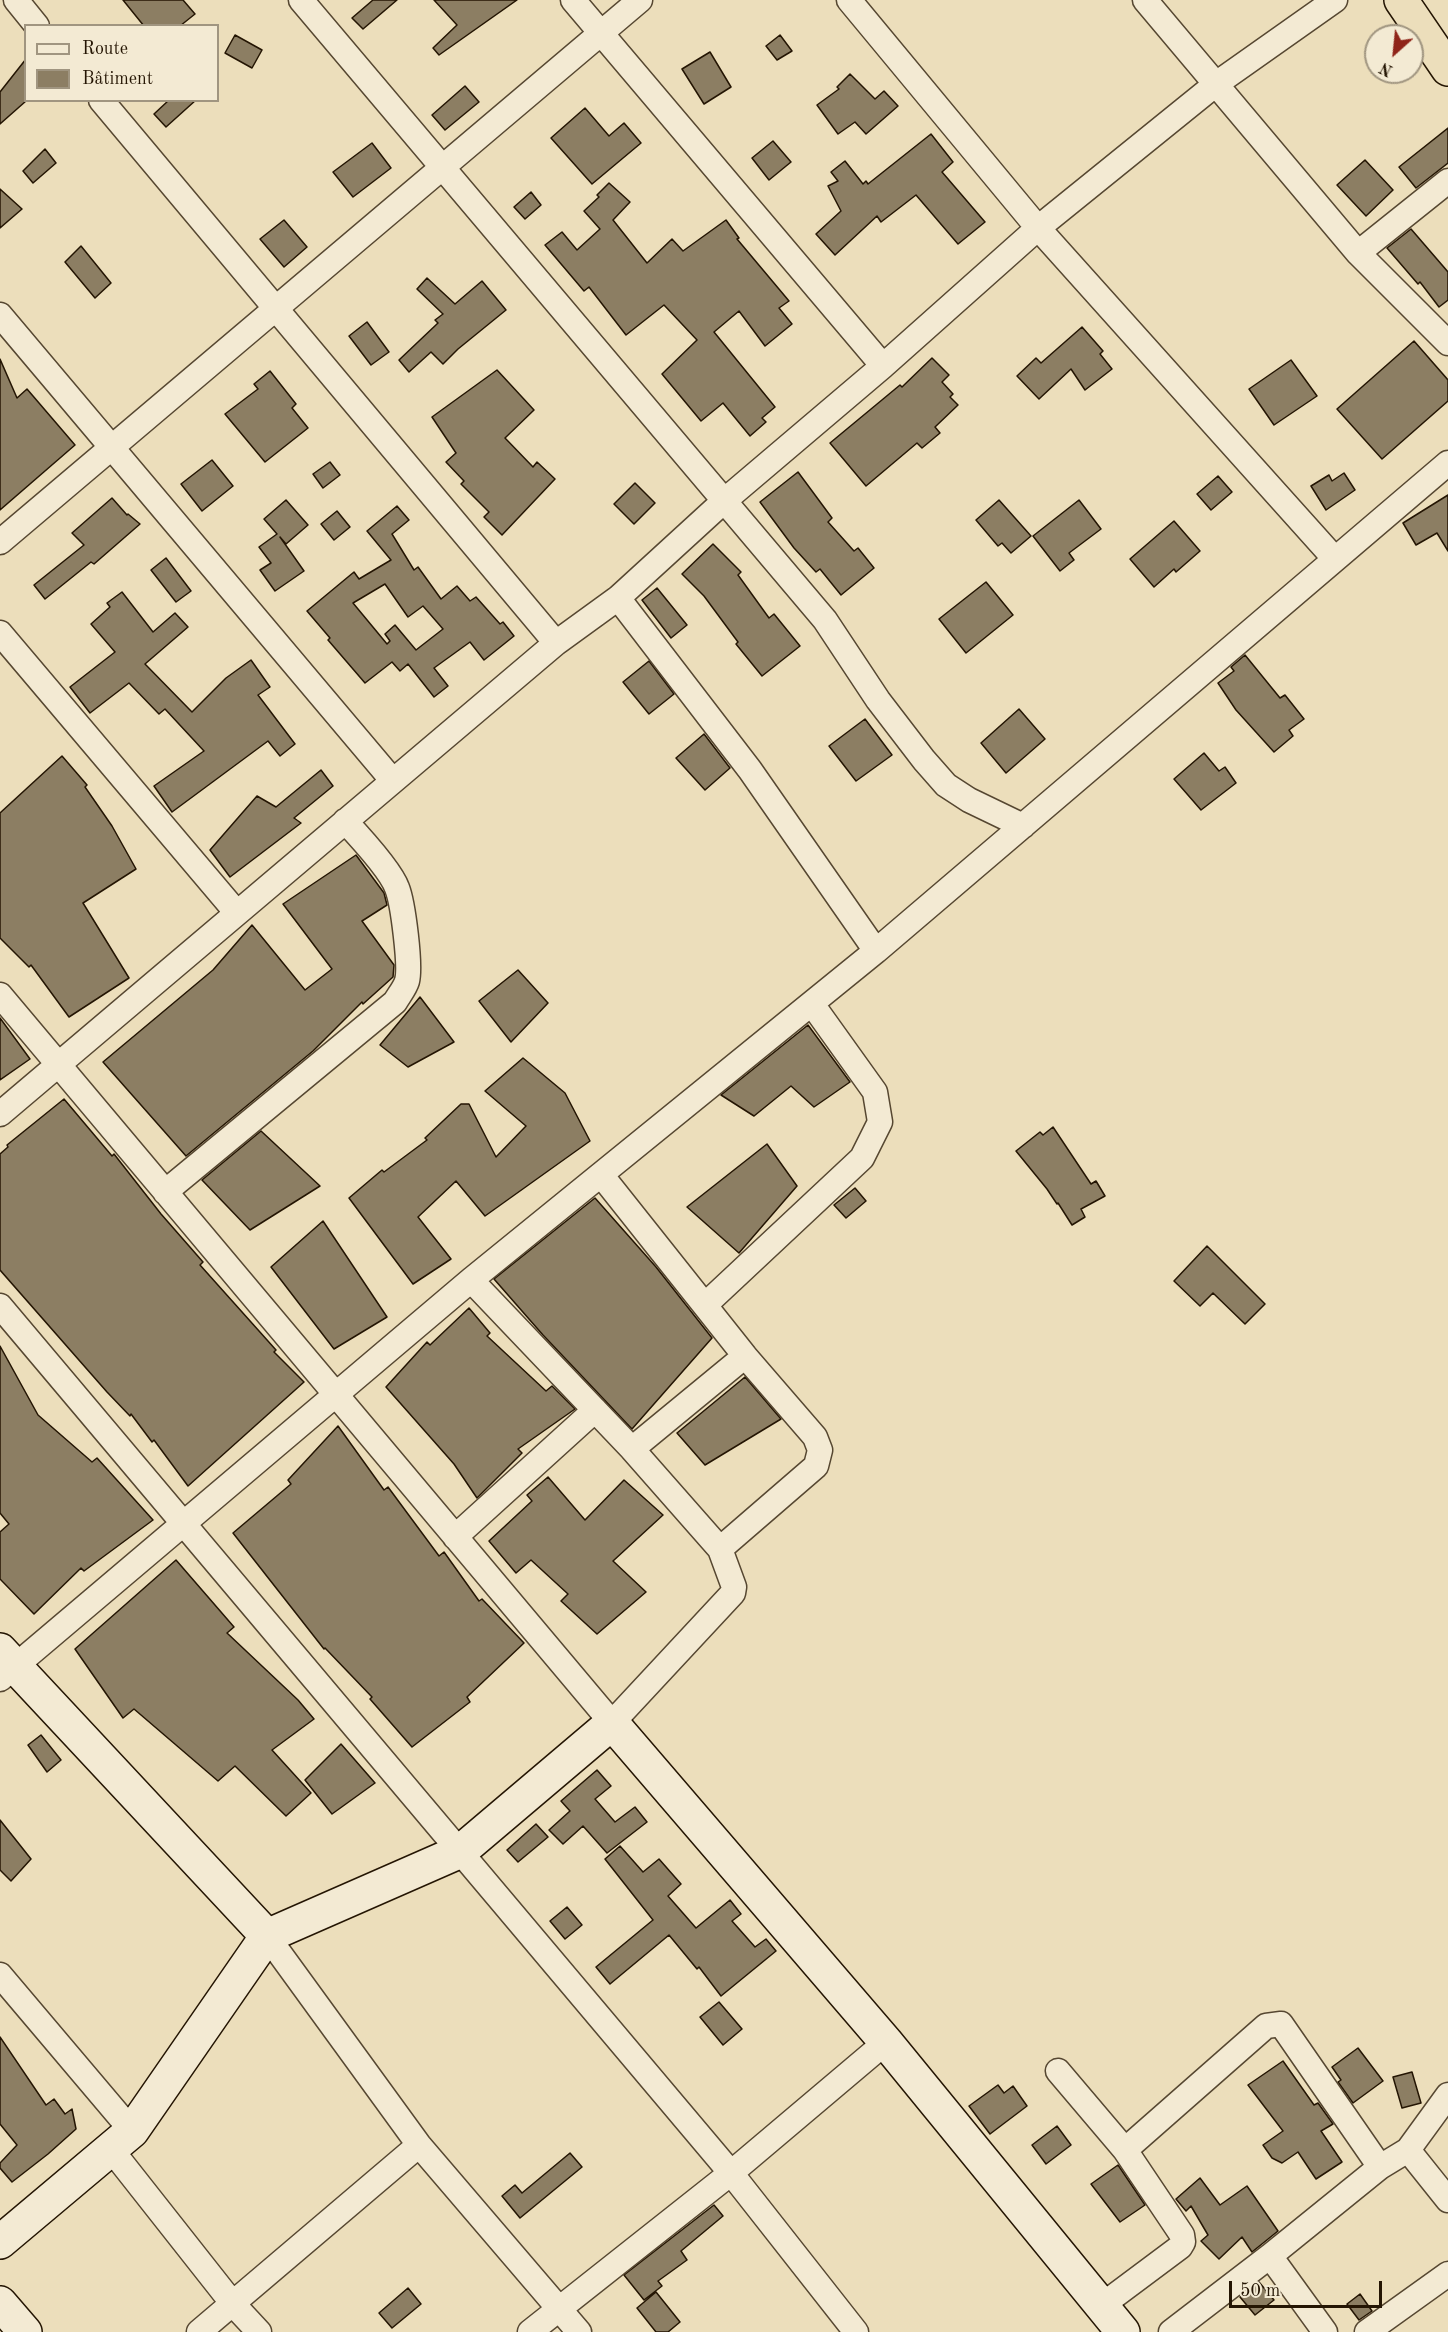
<!DOCTYPE html>
<html>
<head>
<meta charset="utf-8">
<style>
  body { margin:0 }
  #map { position:relative; width:1448px; height:2332px; overflow:hidden; background:#ecdebb; font-family:"Old Standard TT",serif }
  canvas { display:block }
  .legend { position:absolute; left:24px; top:24px; width:195px; height:78px; box-sizing:border-box; background:#f3ead3; border:2px solid #a09580; margin:0; padding:8px 10px; list-style:none; font-size:18px; color:#241503 }
  .legend li { display:flex; align-items:center; gap:12px; height:30px }
  .legend b { width:30px; border:2px solid #a09580 }
  .north { position:absolute; left:1364px; top:24px; width:60px; height:60px; box-sizing:border-box; background:#f3ead3; border:2px solid #a09580; border-radius:50%; rotate:207deg; font-size:16px; font-weight:700; line-height:24px; text-align:center; color:#241503 }
  .north::after { content:''; display:block; margin:auto; width:21px; height:27px; background:#8f2418; clip-path:polygon(50% 0,100% 100%,50% 72%,0 100%) }
  .scale { position:absolute; left:1229px; top:2281px; width:153px; height:27px; box-sizing:border-box; border:3px solid #241503; border-top:0; padding-left:8px; font-size:18px; line-height:21px; white-space:nowrap; color:#241503; -webkit-text-stroke:4px #f3ead3; paint-order:stroke }
</style>
</head>
<body>
<div id="map">
<canvas width="1448" height="2332"></canvas>
<ul class="legend">
<li><b style="height:8px;background:#f3ead3"></b>Route</li>
<li><b style="height:16px;background:#8c7e63"></b>Bâtiment</li>
</ul>
<div class="north">N</div>
<div class="scale">50 m</div>
</div>
<script>
const context = document.querySelector('canvas').getContext('2d');
context.lineJoin = 'round';
function fillPath(path, color) {
  context.fillStyle = color;
  context.fill(path, 'evenodd');
}
function trace(path, color, width, dash) {
  context.strokeStyle = color;
  context.lineWidth = width;
  context.lineCap = dash ? 'butt' : 'round';
  context.setLineDash(dash || []);
  context.stroke(path);
}
const building = new Path2D(`
  M123 0H183L195 14 180 26H144Z
  M373 0H397L363 29 352 18Z
  M434 0H517L439 55 433 48 457 25Z
  M235 35 262 50 252 68 225 53Z
  M780 35 792 51 777 60 766 46Z
  M710 52 731 87 704 104 682 69Z
  M26 59V101L0 124V92Z
  M850 74 875 99 884 91 898 106 866 134 855 122 838 134 817 105 839 89 837 87Z
  M465 86 479 102 445 130 432 115Z
  M169 100H196L166 127 154 114Z
  M585 108 609 136 624 123 641 143 592 184 551 138Z
  M1448 128V163L1416 188 1399 167Z
  M931 134 953 162 942 172 985 222 958 244 916 195 881 222 877 216 835 255 816 234 841 211 828 186 838 181 831 172 845 161 863 184 866 181 868 184Z
  M773 141 791 162 769 180 752 158Z
  M372 143 391 168 353 197 333 172Z
  M45 149 56 163 33 183 23 171Z
  M1365 160 1393 190 1366 216 1337 185Z
  M609 183 630 202 613 220 647 263 672 239 683 251 726 220 739 238 737 239 789 301 779 308 792 324 765 346 739 311 714 332 775 407 762 418 766 422 750 436 723 403 701 421 662 374 697 340 664 305 626 335 589 287 584 291 545 245 562 232 577 250 600 229 584 211 599 197 597 195Z
  M0 189 22 209 0 228Z
  M531 192 541 205 525 219 514 207Z
  M284 220 307 247 284 267 260 239Z
  M1411 229 1448 272V300L1439 307 1420 282 1418 284 1387 248Z
  M81 246 111 283 95 298 65 262Z
  M427 278 455 304 482 281 506 310 458 349 443 364 431 352 409 372 399 360 438 323 435 320 443 314 417 289Z
  M367 322 389 352 371 365 349 336Z
  M1082 327 1103 351 1100 354 1112 369 1085 390 1071 369 1039 399 1017 376 1036 358 1041 363Z
  M1414 341 1448 380V401L1382 459 1337 409Z
  M932 358 949 375 942 382 953 394 950 397 958 405 935 427 940 433 922 448 917 443 866 486 830 443 900 385 902 387Z
  M0 359 17 398 27 389 75 445 0 510Z
  M1291 360 1317 396 1274 425 1249 389Z
  M497 370 534 410 505 438 533 467 537 462 555 479 502 535 484 517 489 512 461 484 464 481 446 462 456 453 432 417Z
  M270 371 296 404 292 408 308 428 265 462 225 414 258 389 254 384Z
  M212 460 233 486 202 511 181 484Z
  M330 462 340 475 323 488 313 474Z
  M798 472 832 518 828 522 854 551 858 548 874 568 841 595 820 569 816 572 794 548 760 502Z
  M1344 473 1355 490 1326 510 1311 486 1329 475 1332 481Z
  M1218 476 1232 492 1211 510 1197 494Z
  M635 483 655 503 634 524 614 504Z
  M1448 495V551L1437 533 1416 545 1403 523Z
  M112 498 127 515 128 514 140 524 94 564 91 562 45 599 34 585 84 545 72 533Z
  M286 500 308 525 286 544 280 537 304 571 275 591 260 570 271 563 259 547 277 534 264 519Z
  M999 500 1031 536 1011 553 1002 543 998 546 976 520Z
  M1079 500 1101 529 1069 553 1074 560 1060 571 1033 536Z
  M397 506 409 520 392 534 414 570 418 567 441 599 457 586 470 601 476 597 500 624 503 622 514 636 484 660 470 642 434 668 448 686 434 697 408 664 400 671 392 662 365 683 328 640 330 638 307 611 354 572 359 579 391 560 367 531ZM385 584 408 617 423 606 443 629 416 650 395 625 385 634 390 641 387 644 353 603Z
  M337 511 350 527 334 540 321 524Z
  M1174 521 1200 551 1176 572 1174 569 1154 587 1130 559Z
  M713 544 741 572 738 575 769 618 774 614 800 646 762 676 736 644 738 642 704 596 682 574Z
  M166 558 191 591 176 602 151 570Z
  M986 582 1013 615 966 653 939 619Z
  M657 588 687 625 671 638 642 600Z
  M122 592 153 632 175 613 188 627 145 664 190 710 192 712 226 678 251 660 270 687 258 695 295 744 280 756 268 741 172 812 154 786 204 751 165 709 159 714 129 683 90 713 70 687 115 652 91 624 110 607 107 603Z
  M1245 655 1280 698 1285 695 1304 719 1289 730 1293 736 1274 752 1236 710 1218 683 1234 671 1231 667Z
  M649 661 674 694 649 714 623 682Z
  M1019 709 1045 739 1006 773 981 743Z
  M865 719 892 755 856 781 829 746Z
  M704 734 730 768 705 790 676 758Z
  M1204 753 1219 771 1225 767 1236 783 1201 810 1174 779Z
  M62 756 87 785 85 787 112 826 136 869 83 903 129 978 69 1017 31 965 29 967 0 938V813Z
  M321 770 333 786 294 818 301 823 230 877 210 850 257 796 276 807Z
  M356 855 384 893 387 905 362 921 394 965 393 977 363 1004 362 1002 313 1051 186 1156 103 1062 213 970 252 925 305 990 332 969 283 904Z
  M518 970 548 1003 511 1042 479 1001Z
  M420 997 454 1042 408 1067 380 1045Z
  M0 1018 30 1059 0 1080Z
  M808 1025 850 1082 814 1107 791 1086 754 1116 721 1095Z
  M523 1058 565 1093 590 1141 485 1216 456 1181 418 1217 451 1259 413 1284 349 1198 382 1170 384 1172 427 1140 425 1138 461 1104H469L496 1157 526 1126 485 1091Z
  M64 1099 112 1156 114 1154 161 1214 203 1262 200 1265 276 1350 274 1352 304 1382 188 1486 154 1440 152 1442 131 1414 130 1416 107 1392 0 1270V1154L8 1147 7 1145Z
  M1053 1127 1091 1184 1096 1181 1105 1196 1081 1209 1085 1217 1072 1225 1058 1203 1057 1204 1047 1189 1016 1151 1040 1132 1043 1135Z
  M261 1131 320 1186 250 1230 202 1180Z
  M767 1144 797 1186 739 1253 687 1207Z
  M855 1188 866 1201 846 1218 834 1205Z
  M595 1198 656 1267 712 1338 632 1429 543 1335 494 1279Z
  M323 1221 387 1317 334 1349 271 1267Z
  M1207 1246 1265 1304 1245 1324 1213 1293 1200 1306 1174 1281Z
  M469 1308 490 1333 487 1336 546 1391 552 1386 575 1409 518 1449 522 1453 477 1498 454 1464 386 1387 427 1342 430 1345Z
  M0 1346 38 1415 92 1462 97 1458 153 1520 84 1571 81 1568 34 1614 0 1579V1532L9 1524 0 1513Z
  M745 1377 781 1419 705 1465 677 1433Z
  M338 1426 384 1490 388 1487 439 1556 444 1552 479 1601 482 1599 524 1643 467 1697 470 1702 412 1747 370 1699 372 1697 325 1648 324 1649 233 1533 291 1484 288 1480Z
  M548 1477 585 1520 624 1480 663 1515 613 1561 646 1592 597 1634 561 1601 568 1594 531 1560 516 1573 489 1541 532 1501 527 1495Z
  M176 1560 234 1627 227 1633 298 1700 314 1719 272 1750 311 1793 286 1816 235 1766 218 1781 134 1709 123 1718 75 1649Z
  M41 1735 61 1760 47 1772 28 1745Z
  M341 1744 375 1783 332 1814 305 1780Z
  M597 1770 611 1786 595 1799 615 1822 635 1807 647 1822 607 1853 583 1826 563 1844 549 1830 570 1811 561 1801Z
  M0 1820 31 1859 11 1881 0 1870Z
  M536 1824 548 1837 518 1862 507 1850Z
  M620 1846 643 1872 659 1859 681 1884 668 1896 696 1928 730 1900 741 1914 732 1921 755 1947 766 1939 776 1951 721 1996 699 1967 697 1969 669 1935 610 1984 596 1967 653 1920 605 1859Z
  M567 1907 582 1925 565 1939 550 1921Z
  M719 2002 742 2029 723 2045 700 2017Z
  M0 2037 46 2105 54 2099 65 2114 72 2109 76 2129 48 2154 12 2182 0 2168V2163L17 2145 0 2124Z
  M1358 2048 1383 2081 1353 2103 1338 2082 1341 2080 1332 2067Z
  M1283 2061 1314 2105 1318 2103 1333 2124 1321 2131 1342 2162 1316 2179 1298 2152 1282 2163 1272 2158 1263 2145 1283 2131 1248 2085Z
  M1412 2072 1421 2103 1402 2108 1393 2077Z
  M998 2085 1004 2093 1013 2086 1027 2106 990 2134 969 2106Z
  M1057 2126 1071 2145 1046 2164 1032 2145Z
  M570 2153 582 2167 520 2218 502 2196 515 2185 522 2193Z
  M1118 2165 1145 2205 1120 2222 1091 2184Z
  M1200 2178 1220 2205 1247 2186 1278 2231 1252 2252 1242 2237 1219 2259 1201 2241 1208 2235 1191 2206 1186 2211 1176 2199Z
  M714 2205 723 2216 681 2251 687 2260 658 2281 662 2286 644 2300 624 2275Z
  M1259 2282 1274 2300 1255 2315 1240 2297Z
  M408 2288 421 2304 392 2328 379 2313Z
  M656 2292 680 2322 668 2332H656L637 2308Z
  M1360 2294 1372 2311 1359 2320 1347 2304Z`);
fillPath(building, '#8c7e63');
trace(building, '#241503', 1.5);
const street = new Path2D(`
  M16 0 37 26
  M301 0 825 620 878 700 924 760 946 785 969 800 1023 826
  M573 0 883 366
  M849 0 1038 228 1334 558
  M1145 0 1358 253 1448 343
  M101 100 556 643
  M1358 253 1448 181
  M0 315 393 781
  M0 542 640 0
  M618 598 750 770 876 951
  M0 633 237 913
  M0 995 612 1723 733 1593 734 1587 720 1549 816 1466 820 1450 815 1437 745 1356 602 1176
  M0 1114 556 643 618 598 724 501 883 366 1038 228 1216 84 1335 0
  M165 1192 395 1002C399 995 405 988 407 981 411 966 403 903 397 888 391 871 359 836 345 821
  M471 1280 632 1449 720 1549
  M705 1305 862 1158 880 1122 875 1092 812 1004
  M0 1306 731 2173 856 2332
  M632 1449 745 1356
  M455 1537 595 1410
  M0 1679 471 1280 876 951 1448 463
  M267 1936 419 2145 579 2332
  M0 1975 132 2131
  M1058 2071 1125 2150 1182 2235 1183 2242 1180 2247 1101 2306
  M110 2148 233 2304 259 2332
  M1125 2150 1266 2026 1281 2024 1380 2167
  M1408 2150 1448 2200
  M1270 2256 1325 2332
  M199 2332 419 2145
  M530 2332 731 2173 886 2042
  M1171 2332 1270 2256 1380 2167 1408 2150 1448 2095
  M1367 2332 1448 2274`);
const secondary = new Path2D(`
  M0 1650 267 1936
  M0 2242 132 2131 267 1936 461 1851 612 1723 886 2042 1123 2332
  M0 2303 25 2332`);
const highway = new Path2D(`
  M1401 0 1448 69`);
trace(street, '#564731', 27);
trace(secondary, '#241503', 36);
trace(highway, '#241503', 36);
trace(street, '#f3ead3', 24);
trace(secondary, '#f3ead3', 33);
trace(highway, '#ecdebb', 33);
</script>
</body>
</html>
